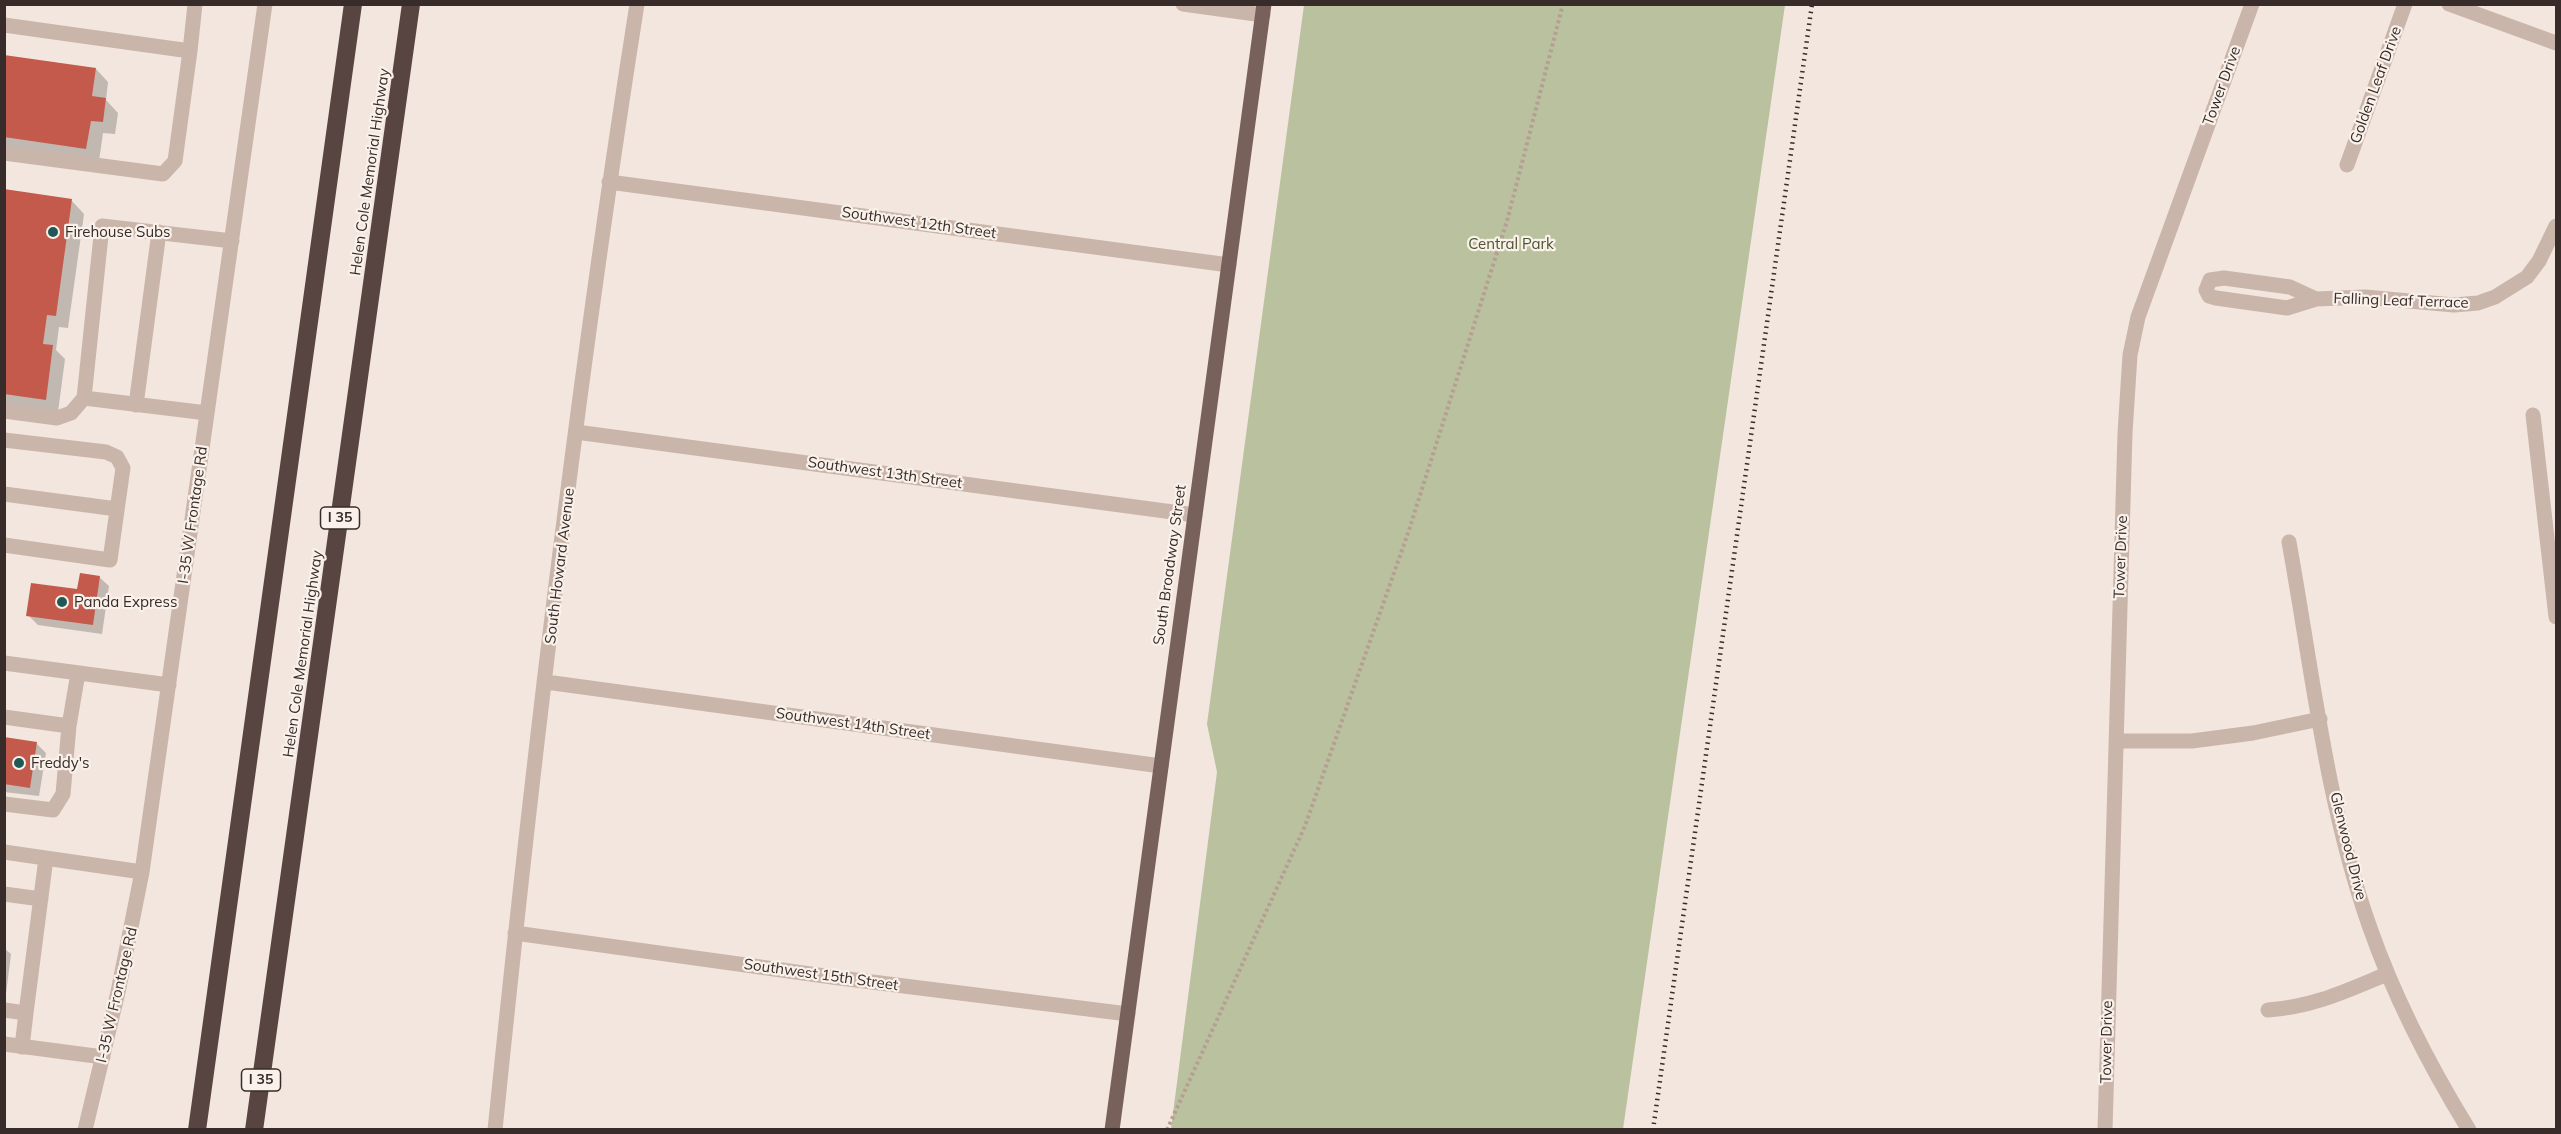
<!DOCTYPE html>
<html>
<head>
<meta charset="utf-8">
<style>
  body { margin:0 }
  #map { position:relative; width:2561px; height:1134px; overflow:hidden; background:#f2e6de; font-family:Mulish,sans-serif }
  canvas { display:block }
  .frame { position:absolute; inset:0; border:6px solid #372c29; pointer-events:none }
</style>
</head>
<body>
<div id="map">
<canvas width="2561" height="1134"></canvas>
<div class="frame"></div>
</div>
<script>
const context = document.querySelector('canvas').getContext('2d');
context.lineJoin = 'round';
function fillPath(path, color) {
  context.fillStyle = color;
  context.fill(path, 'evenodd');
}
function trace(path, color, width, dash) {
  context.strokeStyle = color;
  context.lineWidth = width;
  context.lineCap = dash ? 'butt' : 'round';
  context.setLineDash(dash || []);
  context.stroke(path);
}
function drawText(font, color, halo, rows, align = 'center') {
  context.font = font + ' Mulish,sans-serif';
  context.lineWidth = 4.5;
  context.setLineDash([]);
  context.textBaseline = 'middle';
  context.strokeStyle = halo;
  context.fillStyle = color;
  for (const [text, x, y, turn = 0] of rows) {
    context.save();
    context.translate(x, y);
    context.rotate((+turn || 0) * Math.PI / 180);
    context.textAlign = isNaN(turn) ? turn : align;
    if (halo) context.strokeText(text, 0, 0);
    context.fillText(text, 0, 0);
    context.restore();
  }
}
fillPath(new Path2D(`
  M1304 5H1785L1623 1129H1171L1217 772 1207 724Z`), '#b9c19e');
fillPath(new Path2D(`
  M4 56 96 69 108 82 106 100 118 113 115 134 103 133 99 161 4 147Z
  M4 191 72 201 84 214 68 328 59 327 56 350 65 359 58 412 4 404Z
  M99 577 109 586 102 634 38 625 28 615 79 591Z
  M4 739 36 743 46 753 39 796 4 792Z
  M4 948 11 954 6 994H4Z`), '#0003');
fillPath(new Path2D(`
  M4 55 96 68 92 96 106 98 103 122 91 121 86 149 4 137Z
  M4 189 72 199 56 316 47 315 43 344 53 345 46 400 4 394Z
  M80 573 100 576 93 625 26 616 31 583 77 589Z
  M4 737 37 742 30 788 4 784Z`), '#c35a4b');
trace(new Path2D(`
  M1167 1130 1305 826 1408 533 1507 221 1563 4`), '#b69e94', 4, [3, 3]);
trace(new Path2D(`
  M1183 4 1263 15
  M2449 4 2556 43
  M4 25 190 51 175 161 163 174 4 153
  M190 51 195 4
  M2347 165 2405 4
  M609 182 1229 265
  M2316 299 2290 287 2224 278 2210 280 2206 290 2209 296 2216 298 2287 308 2316 299 2365 297 2454 305 2478 303 2495 297 2527 277 2539 261 2556 226
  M136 405 159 232
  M4 411 57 418 71 413 84 398
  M207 413 84 398 102 226 232 241
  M2533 415 2556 617
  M576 432 1195 515
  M4 440 106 452 117 457 123 468 110 560 4 545
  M4 494 117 509
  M2289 542C2312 669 2326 802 2369 925 2394 997 2429 1065 2469 1130
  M4 663 169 685
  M546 682 1161 766
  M4 717 69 726 63 794 53 810 4 804
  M69 726 78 673
  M2117 741H2192L2253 733 2320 719
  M4 852 142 872
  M4 894 41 899
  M515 933 832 977 1128 1014
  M4 1010 26 1013 46 858
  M2268 1010C2313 1007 2346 991 2387 974
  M4 1044 103 1057
  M22 1047 26 1013
  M85 1130 118 992 142 872 265 4
  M495 1130C533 754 578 378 637 4
  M2105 1130 2125 433 2130 355 2138 317 2252 4`), '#cab5aa', 15);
trace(new Path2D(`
  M1112 1130 1264 4`), '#79615b', 15);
trace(new Path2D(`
  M197 1130 353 4
  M254 1130 411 4`), '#584541', 18);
trace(new Path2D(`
  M1653 1130 1812 4`), '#372c29', 4.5, [1.5, 4.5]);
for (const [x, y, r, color] of [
  [53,232,6,"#205855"],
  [62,602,6,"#205855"],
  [19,763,6,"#205855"]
]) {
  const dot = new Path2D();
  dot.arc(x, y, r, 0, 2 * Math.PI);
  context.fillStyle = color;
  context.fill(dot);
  trace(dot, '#f9f1ea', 2);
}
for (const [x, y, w] of [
  [340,518,39],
  [261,1080,39]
]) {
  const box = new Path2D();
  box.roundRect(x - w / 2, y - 11, w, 22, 4.5);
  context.fillStyle = '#f9f1ea';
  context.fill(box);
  trace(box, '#372c29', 1.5);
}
drawText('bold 14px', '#372c29', null, [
  ["I 35",340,518],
  ["I 35",261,1080]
]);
drawText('15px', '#372c29', '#f9f1ea', [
  ["Golden Leaf Drive",2376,85,-70],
  ["Tower Drive",2222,86,-70],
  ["Helen Cole Memorial Highway",370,172,-82],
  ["Southwest 12th Street",919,223,8],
  ["Falling Leaf Terrace",2401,301,2],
  ["Southwest 13th Street",885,473,8],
  ["I-35 W Frontage Rd",193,515,-82],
  ["Tower Drive",2121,557,-88],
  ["South Broadway Street",1170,565,-82],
  ["South Howard Avenue",560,566,-83],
  ["Helen Cole Memorial Highway",303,654,-82],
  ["Southwest 14th Street",853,724,8],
  ["Glenwood Drive",2348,846,76],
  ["Southwest 15th Street",821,975,8],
  ["I-35 W Frontage Rd",117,995,-77],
  ["Tower Drive",2107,1042,-89]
]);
drawText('15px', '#372c29', '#f9f1ea', [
  ["Firehouse Subs",65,232],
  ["Panda Express",74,602],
  ["Freddy's",31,763]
], 'left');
drawText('15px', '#4b552e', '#f9f1ea', [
  ["Central Park",1511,244]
]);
</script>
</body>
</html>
